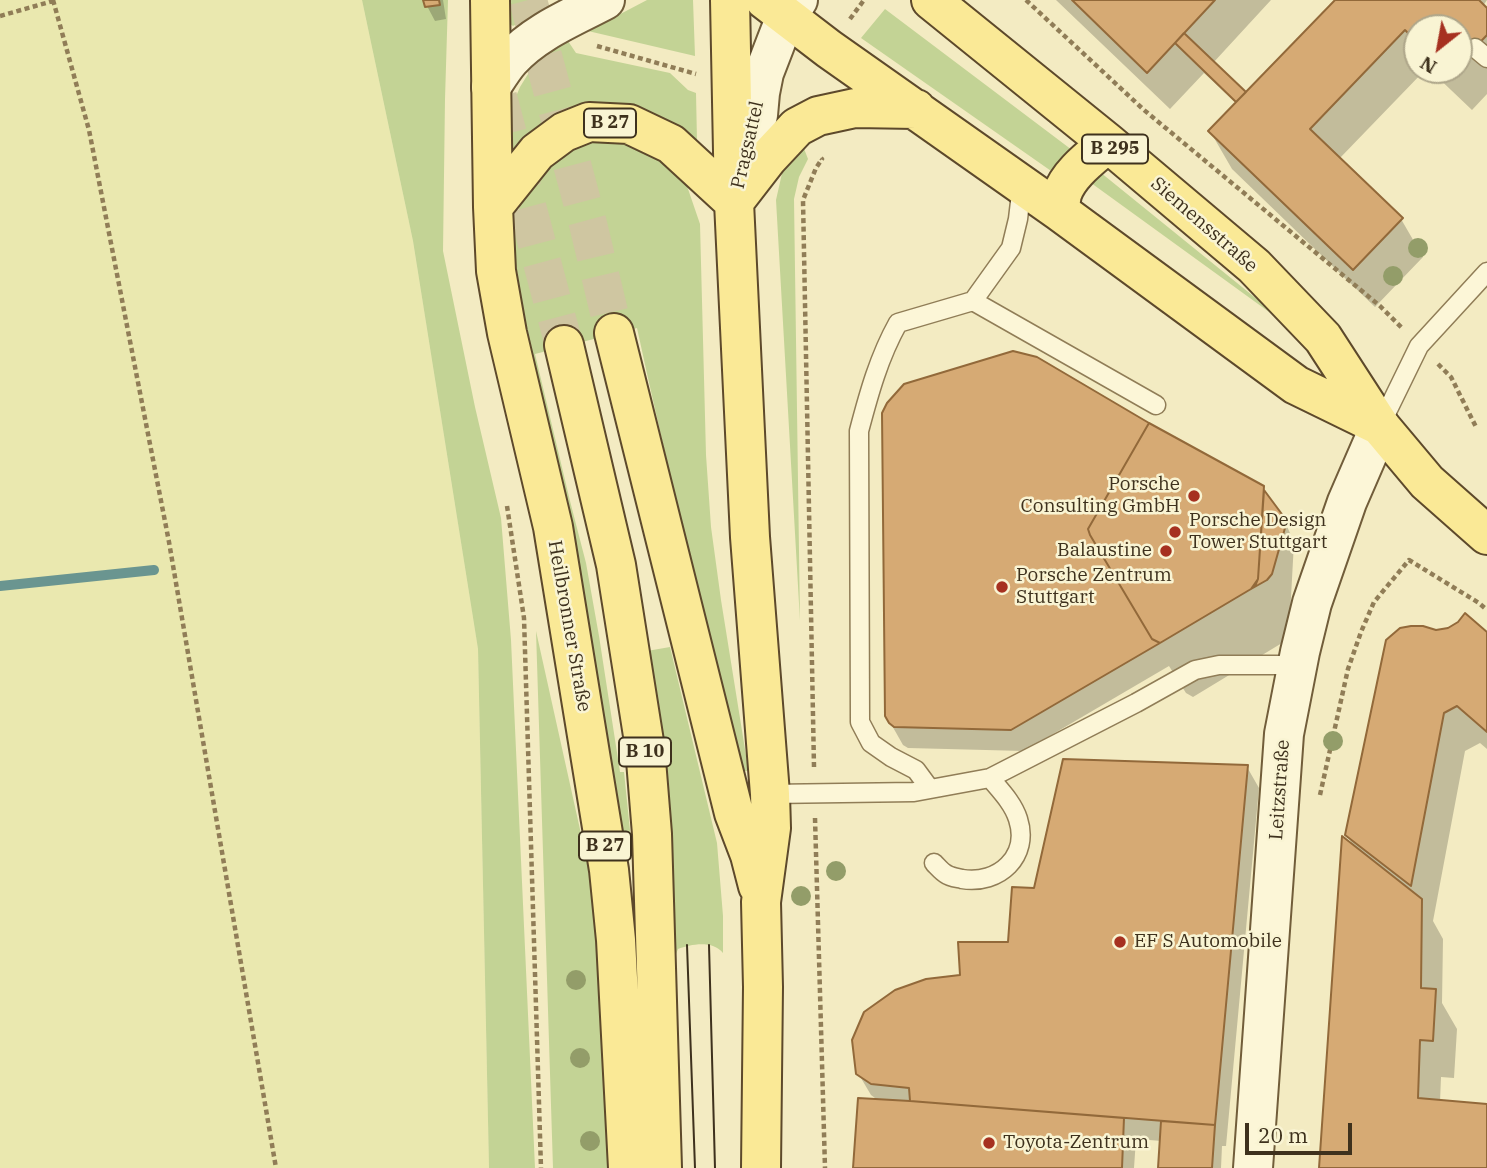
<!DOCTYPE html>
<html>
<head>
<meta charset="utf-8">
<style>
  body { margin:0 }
  #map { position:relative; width:1487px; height:1168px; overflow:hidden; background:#f3ebc2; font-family:"IBM Plex Serif",serif }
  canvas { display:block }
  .north { position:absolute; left:1403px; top:14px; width:70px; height:70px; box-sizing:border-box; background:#f9f4d3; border:2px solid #aea68a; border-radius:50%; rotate:211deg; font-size:19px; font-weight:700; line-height:28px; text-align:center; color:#3e311d }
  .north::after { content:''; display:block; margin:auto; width:24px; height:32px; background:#a63120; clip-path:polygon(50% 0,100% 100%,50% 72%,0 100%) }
  .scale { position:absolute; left:1245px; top:1123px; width:107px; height:32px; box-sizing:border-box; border:4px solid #3e311d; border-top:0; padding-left:9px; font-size:21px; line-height:24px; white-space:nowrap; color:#3e311d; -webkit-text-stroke:5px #f9f4d3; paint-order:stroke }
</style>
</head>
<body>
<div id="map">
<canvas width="1487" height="1168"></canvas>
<div class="north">N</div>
<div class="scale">20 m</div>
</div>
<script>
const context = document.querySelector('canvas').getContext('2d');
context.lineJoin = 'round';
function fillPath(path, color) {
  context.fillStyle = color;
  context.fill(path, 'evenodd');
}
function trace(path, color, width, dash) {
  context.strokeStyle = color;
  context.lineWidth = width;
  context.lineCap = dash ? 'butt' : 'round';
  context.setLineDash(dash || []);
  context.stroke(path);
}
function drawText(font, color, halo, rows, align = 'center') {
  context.font = font + ' "IBM Plex Serif",serif';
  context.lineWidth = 5;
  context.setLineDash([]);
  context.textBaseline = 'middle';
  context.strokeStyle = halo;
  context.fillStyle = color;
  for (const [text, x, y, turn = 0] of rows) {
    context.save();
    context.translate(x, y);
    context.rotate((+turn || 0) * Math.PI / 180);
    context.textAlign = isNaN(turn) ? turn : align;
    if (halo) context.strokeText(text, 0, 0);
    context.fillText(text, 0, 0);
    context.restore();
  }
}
fillPath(new Path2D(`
  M0 0H362L413 241 478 649 489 1168H0Z`), '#eae8af');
fillPath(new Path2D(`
  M362 0H448L445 99 443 251 475 407 501 518 511 640 535 1168H489L478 649 413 241Z
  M509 0H544L551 7 513 26 510 24Z
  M647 0H693L695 56 588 31Z
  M885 9 1072 150 1054 173 861 38Z
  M568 41 576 53 670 73 688 90 696 93 697 141 695 143 665 124 512 158 509 120 514 101 520 87 536 61Z
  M599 139 637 144 672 167 687 186 700 224 706 455 711 527 721 600 748 768 747 771H742L723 703 727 701C694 577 664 453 637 328L535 354 570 501 586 563 599 636 620 772H624L631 840 632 847 630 848 624 846 529 347 515 259 513 235 516 217 521 202 548 164 579 145Z
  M803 146 808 159 799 177 794 199 800 621 776 200 783 169Z
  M1095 168 1305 338 1087 180Z
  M536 631 599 915 612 1168H553Z
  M670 647 717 843 723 916V953C713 940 691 944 678 949L676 954 667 823 647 651Z`), '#c3d395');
fillPath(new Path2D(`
  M425 0H443L446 19 435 21 427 6Z
  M1056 0H1271L1213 63 1246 94 1337 0H1487L1483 6 1487 10V94L1472 110 1430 70H1459V28H1417V70H1425L1339 159 1401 219 1423 257 1375 307 1232 169 1210 131 1237 104 1204 73 1170 109Z
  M1148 424 1263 487 1285 522 1294 542 1289 634 1282 643 1193 697 1186 693 1169 666 1024 751 908 748 903 745 886 715Z
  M1436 632 1487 635V749L1480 743 1465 751 1433 921 1443 939 1442 1003 1457 1029 1454 1078 1441 1077 1440 1102 1487 1106V1168H1320L1354 847 1347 835Z
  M1247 767 1259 788 1226 1146H1222L1221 1168H1160L1162 1141 1136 1139 1134 1168H855L879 1101 871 1095 858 1073 962 977 1010 944 1036 889Z`), '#0003');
trace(new Path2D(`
  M0 586 154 570`), '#6a9590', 10);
const building = new Path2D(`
  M423 0H439L440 5 425 7Z
  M1072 0H1215L1147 73Z
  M1335 0H1479L1487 8V35L1459 64V28H1417V42L1405 30 1310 129 1403 218 1353 270 1208 131Z
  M1184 33 1246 92 1236 102 1175 43Z
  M1013 351 1037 357 1149 423 1088 529 1090 535 1152 639 1160 643 1011 730 894 727 889 723 885 716 882 413 887 403 904 384Z
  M1149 423 1264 486 1258 579 1256 584 1251 589 1160 643 1152 639 1090 535 1088 529Z
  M1264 490 1287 521 1272 574 1267 580 1251 589 1258 579Z
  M1465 613 1487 632V732L1457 706 1444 713 1411 886 1345 835 1386 640 1400 628 1411 626H1423L1436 630 1448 628 1458 622Z
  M1063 759 1248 765 1215 1125 910 1101 909 1088 871 1084 856 1074 852 1040 864 1012 895 990 926 979 960 975 958 942H1008L1012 887 1034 888Z
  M1342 836 1422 899 1421 988 1436 989 1433 1041 1420 1040 1418 1098 1487 1104V1168H1319Z
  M858 1098 910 1101 1124 1118 1122 1168H853Z
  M1161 1121 1215 1125 1212 1168H1158Z`);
fillPath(building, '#d6aa74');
trace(building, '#92693a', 2);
trace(new Path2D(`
  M528 0 588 224 614 333
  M498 97 564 345`), '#cfc6a1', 38, [38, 19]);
const service = new Path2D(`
  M1475 48 1487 58
  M973 301 1011 248 1018 219 1022 185
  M1380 426 1419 346 1487 272
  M930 789 916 770 891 757 871 743 860 722 859 431C869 393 879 357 898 323L973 301 1156 405
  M770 794 914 792 990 778 1136 703 1195 670 1219 665H1297
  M934 863C938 867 942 872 946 874 950 877 958 878 962 879 999 885 1030 856 1018 819 1013 803 1000 790 990 778`);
const secondary = new Path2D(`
  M491 87C497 78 503 68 510 60 535 32 573 17 605 0
  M739 186 758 115 760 93 764 73 786 16 798 0
  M1253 1168 1284 734 1300 652 1312 603 1347 502 1380 426`);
const primary = new Path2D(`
  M490 0 493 207 496 271 507 333 553 527 609 870 616 940 628 1168
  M730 0 734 202 750 537 770 794 771 828 761 902 763 987 761 1168
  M765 0 829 49 1059 211 1296 385 1380 426
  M931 0 1108 143 1254 266 1323 338 1380 426 1427 482 1487 535
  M734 202 768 158 797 127 818 116 855 108 916 109
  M493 207 537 152 564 132 589 122 629 124 671 144 734 202
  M1059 211C1060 206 1061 200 1062 194 1069 173 1092 157 1108 143
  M614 333 734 813 750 855 758 886
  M564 345 616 565 645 748 652 834 662 1168`);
trace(service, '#907d57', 21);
trace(secondary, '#715d3a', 42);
trace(primary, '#5d492b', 42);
trace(new Path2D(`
  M53 0 89 130 169 542 276 1168
  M1026 0 1144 110 1380 306 1402 328
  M0 16 53 1
  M850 19 864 0
  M597 46 696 74
  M1438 364 1451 377 1476 427
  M507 506 524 618 541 1168
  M814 767 803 200 816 168 822 159 821 158
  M1320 795 1348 669 1361 632 1374 602 1409 560 1479 603 1487 610
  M815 818 825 1168`), '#907d57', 4.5, [5, 3.5]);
trace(service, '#fcf6d7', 18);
trace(secondary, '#fcf6d7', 38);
trace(primary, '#fae996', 38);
trace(new Path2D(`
  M687 945 695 1168
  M709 945 715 1168`), '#3e311d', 2);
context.fillStyle = '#939d69';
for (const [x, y] of [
  [1418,248],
  [1393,276],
  [1333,741],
  [836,871],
  [801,896],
  [576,980],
  [580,1058],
  [590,1141]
]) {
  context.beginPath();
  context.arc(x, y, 10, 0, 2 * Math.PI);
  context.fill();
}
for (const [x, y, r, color] of [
  [1194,496,7,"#a63120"],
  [1175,532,7,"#a63120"],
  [1166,551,7,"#a63120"],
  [1002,587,7,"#a63120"],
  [1120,942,7,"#a63120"],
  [989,1143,7,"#a63120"]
]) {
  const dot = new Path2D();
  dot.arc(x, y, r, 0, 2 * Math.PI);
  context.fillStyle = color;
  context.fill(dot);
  trace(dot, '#f9f4d3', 2.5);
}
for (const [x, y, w] of [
  [610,123,52],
  [1115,149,66],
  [645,752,52],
  [605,846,52]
]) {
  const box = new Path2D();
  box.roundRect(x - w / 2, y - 14.5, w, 29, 5);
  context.fillStyle = '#f9f4d3';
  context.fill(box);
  trace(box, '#3e311d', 2);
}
drawText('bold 18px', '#3e311d', null, [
  ["B 27",610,123],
  ["B 295",1115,149],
  ["B 10",645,752],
  ["B 27",605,846]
]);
drawText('19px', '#3e311d', '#f9f4d3', [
  ["Pragsattel",748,145,-77],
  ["Siemensstraße",1204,225,41],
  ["Heilbronner Straße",569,626,80],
  ["Leitzstraße",1280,790,-86]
]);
drawText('19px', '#3e311d', '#f9f4d3', [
  ["Porsche",1180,485,"right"],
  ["Consulting GmbH",1180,507,"right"],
  ["Porsche Design",1189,521],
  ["Tower Stuttgart",1189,543],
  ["Balaustine",1152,551,"right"],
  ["Porsche Zentrum",1016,576],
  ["Stuttgart",1016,598],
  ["EF S Automobile",1134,942],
  ["Toyota-Zentrum",1003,1143]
], 'left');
</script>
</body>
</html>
